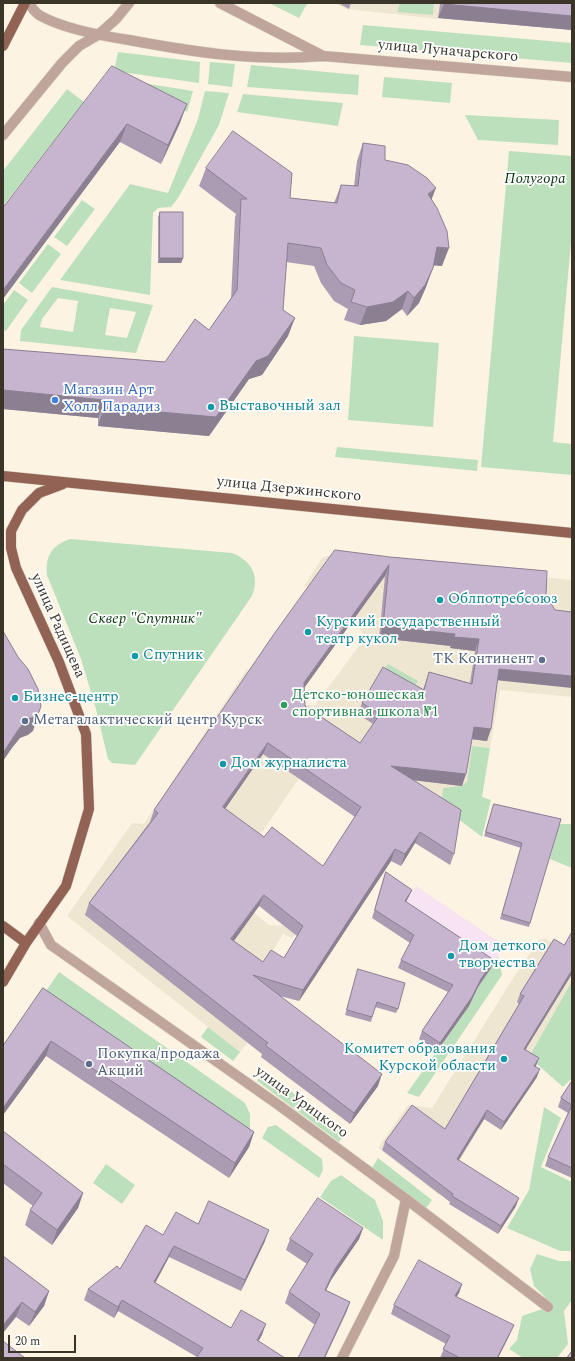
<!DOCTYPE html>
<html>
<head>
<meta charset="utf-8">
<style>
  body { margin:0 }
  #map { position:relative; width:575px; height:1361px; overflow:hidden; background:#fdf3e2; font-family:Spectral,serif }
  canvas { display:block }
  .frame { position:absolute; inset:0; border:4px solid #3a3429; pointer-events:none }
  .scale { position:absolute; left:8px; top:1335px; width:68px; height:18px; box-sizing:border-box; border:2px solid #3a3429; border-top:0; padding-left:5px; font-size:12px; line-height:14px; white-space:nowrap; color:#3a3429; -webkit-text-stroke:3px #fff; paint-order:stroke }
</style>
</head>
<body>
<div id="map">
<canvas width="575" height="1361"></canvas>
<div class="frame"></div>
<div class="scale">20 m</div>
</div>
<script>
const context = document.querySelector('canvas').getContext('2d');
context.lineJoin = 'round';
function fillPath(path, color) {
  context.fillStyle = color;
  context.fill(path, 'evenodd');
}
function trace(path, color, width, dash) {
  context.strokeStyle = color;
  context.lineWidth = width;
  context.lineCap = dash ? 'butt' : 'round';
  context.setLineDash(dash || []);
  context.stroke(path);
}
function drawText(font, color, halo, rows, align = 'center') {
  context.font = font + ' Spectral,serif';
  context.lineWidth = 3.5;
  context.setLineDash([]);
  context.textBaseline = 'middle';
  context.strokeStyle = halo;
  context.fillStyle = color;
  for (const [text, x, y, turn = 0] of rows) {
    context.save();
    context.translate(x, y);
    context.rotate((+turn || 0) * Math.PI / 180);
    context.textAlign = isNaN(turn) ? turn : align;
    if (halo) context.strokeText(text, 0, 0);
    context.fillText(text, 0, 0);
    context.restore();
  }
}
fillPath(new Path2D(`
  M334 3H439L438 19 347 9Z
  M331 555 572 580V697L500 690 490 748 472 746 467 782 457 817 311 761 256 841 190 861 269 925 281 926 292 912 300 929 292 938 283 934 267 961 248 1042 240 1052 67 916 132 823 144 824 247 669 300 705H315L365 638 354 618 312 589 304 586 322 558Z
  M545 938 572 956V981L529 1057 485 1119 439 1195 378 1148 408 1105 432 1108 515 975 540 939Z`), '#eee6d1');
fillPath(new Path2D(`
  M416 886 505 946 478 987 389 929Z`), '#f8e3f2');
fillPath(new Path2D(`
  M269 3H306L307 4 299 18Z
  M400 3H434L433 15 397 12Z
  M363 25 572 43V63L360 45Z
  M118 52 200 62 199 83 114 71Z
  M210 62 235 64 232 87 208 84Z
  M251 65 359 75 358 95 247 87Z
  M384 77 452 83 450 103 382 97Z
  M118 79 193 91 187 112Z
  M67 89 84 102 3 206V171Z
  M205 91 229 93 219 125 178 198 171 207 158 208 153 213 150 295 60 280 130 184 168 193 198 119Z
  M243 94 343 103 338 126 237 112Z
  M465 115 559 120 558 145 478 140Z
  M509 151 572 156V231L553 442 572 444V475L481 467Z
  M82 200 95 209 67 246 54 237Z
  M48 244 61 254 32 293 19 283Z
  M52 287 153 305 136 353 20 341 21 330ZM58 298 78 301 73 332 40 327 42 319ZM110 308 136 312 127 338 105 335Z
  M14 290 28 300 6 331 3 330V305Z
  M354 336 439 343 433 427 348 420Z
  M337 447 478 460 477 471 335 457Z
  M70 539 232 553C252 561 260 576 252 596L135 765 112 763 108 759 96 709 81 659 47 575C45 556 52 545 70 539Z
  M388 664 418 681 410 693 381 676Z
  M472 746 490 748 482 797 491 800 482 837 441 806 443 788 462 786 467 782Z
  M559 824H572V868L550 859Z
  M498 956 502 975 419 1097 407 1093 469 1006 478 987Z
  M59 972 245 1103 250 1114V1131L46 991Z
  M572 981V1078L563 1087 529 1057Z
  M208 1027 240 1052 233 1061 201 1037Z
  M264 1071 346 1133 339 1142 257 1081Z
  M544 1107 561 1118 541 1167 572 1182V1251H560L507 1228 529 1190Z
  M276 1125 322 1159 323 1170 319 1178 262 1138 268 1127Z
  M378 1158 432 1200 426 1208 372 1168Z
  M106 1164 135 1185 122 1204 93 1183Z
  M341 1175 375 1200 383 1221V1240L320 1197 331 1181Z
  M537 1254 559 1261H572V1300L564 1311 568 1344 557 1358H523L509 1349 517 1340 522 1316 548 1307 545 1297 534 1286 530 1269Z`), '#bde0bc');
const minor = new Path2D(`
  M29 3C32 8 36 14 41 16 64 29 103 36 129 40 193 52 257 62 323 56L572 77
  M220 3 323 56
  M3 135 62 63 79 46 98 35 116 19 129 3
  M39 923 51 945 280 1106 406 1199 548 1307
  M342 1358 394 1256 406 1199`);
const major = new Path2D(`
  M3 46 25 3
  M3 476 572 533
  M3 926 26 943
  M3 982 26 943 66 886 89 809 86 734 59 662 16 568 11 548V531L22 510 39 493 63 484`);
trace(minor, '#dad1c1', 11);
trace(major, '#dad1c1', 11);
trace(minor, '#c0a59d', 10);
trace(major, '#926355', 10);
fillPath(new Path2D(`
  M338 3H351L349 9Z
  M440 3H572V30L438 18Z
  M112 66 180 123 161 164 120 142Z
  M363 143 385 160 432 200 442 266 433 265 426 287 419 303 407 316 402 309 386 321 360 325 344 320 348 309 334 301 321 283 314 266 286 262 283 310 288 336 262 375 249 379 209 436 98 426V418L3 409V349L165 362 209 330 231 299 235 217 236 214 199 186 206 168 290 198 334 203 341 185 354 186 357 161Z
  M160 212 183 258 181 263H158V217Z
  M390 557 547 571 497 681 487 741 472 739 462 786 414 780 454 854 450 865 415 843 401 866 391 861 299 1001 280 996 378 1086 350 1124 261 1057 262 1054 85 915 89 903 150 822 154 810ZM385 576 379 638 451 646 450 648 475 651 470 683 429 672 423 690 362 703 358 714 373 724 360 743 305 706 304 688ZM263 754 355 817 323 866 264 837 225 809ZM259 906 297 936 284 958 263 962 234 941Z
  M494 804 561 819 529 927 500 919 521 848 484 836Z
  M386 872 412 890 406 902 491 968 478 987 469 1006 437 1051 419 1039 422 1031 448 992 398 968 401 960 410 943 372 918 383 881Z
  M554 939 526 1050 536 1067 537 1077 501 1130 484 1119 459 1160 516 1206 498 1234 449 1204 450 1202 382 1150 385 1142 445 1129 519 1004 517 1002 520 994Z
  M358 969 398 1009 396 1013 375 1007 371 1022 345 1015Z
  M43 988 254 1132 249 1147 229 1178 46 1056 3 1115V1046Z
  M572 1081V1178L545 1166 548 1157 568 1113 558 1107 561 1098Z
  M3 1131 83 1193 78 1208 52 1245 25 1225 30 1210 33 1206 3 1183Z
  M198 1224 265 1241 241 1291 169 1257 155 1283 231 1328 262 1335 197 1357 118 1311 114 1318 84 1300 88 1289 120 1269 163 1235Z
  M363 1228 359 1239 331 1280 326 1290 350 1302 346 1313 315 1325 285 1303 289 1292 307 1264 286 1250 290 1239Z
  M3 1256 49 1291 44 1306 29 1326 16 1317Z
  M462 1284 459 1293 456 1297 510 1334 498 1358H440L446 1344 391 1314 394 1305Z`), '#ab9cb3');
fillPath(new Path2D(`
  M444 4 572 16V30L438 18Z
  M187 104 180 123 161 164 168 145Z
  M127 124 120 142 3 299V290Z
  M436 188 429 206 428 194Z
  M437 247 449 248 442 266 430 265Z
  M160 258H183L181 263H158Z
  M433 268 426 287 419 303 407 316 414 298Z
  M408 291 402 309 386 321 360 325 367 307Z
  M295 318 288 336 262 375 249 379 209 436 98 426 104 407Z
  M3 390 105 400 98 418 3 409Z
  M389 565 385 576 299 695 304 683Z
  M383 626 455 634 451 646 379 638Z
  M454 637 479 639 475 651 450 648Z
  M499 669 572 676V688L495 680Z
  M39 712 33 731 28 735 20 738 12 748 3 761V753L18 730 27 719Z
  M474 727 491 729 487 741 470 739Z
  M268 743 263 754 218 819 223 807Z
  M391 766 466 774 462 786 387 777Z
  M420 832 415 843 401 866 405 854Z
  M395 849 391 861 299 1001 303 990Z
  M412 890 408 898 402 909 405 901Z
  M264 895 259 906 227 950 231 939Z
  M494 960 491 968 478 987 469 1006 437 1051 440 1043Z
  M572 970V974L521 1057 524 1049Z
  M51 1041 46 1056 3 1115V1108Z
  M539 1058 536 1066 531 1074 534 1066Z
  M540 1069 537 1077 501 1130 504 1122Z
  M382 1074 378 1086 350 1124 354 1113Z
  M487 1110 484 1119 454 1167 457 1159Z
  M254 1132 249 1147 229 1178 235 1163Z
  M83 1193 78 1208 52 1245 57 1230Z
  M519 1198 516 1206 498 1234 501 1226Z
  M363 1228 359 1239 331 1280 321 1301 325 1290 335 1269Z
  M269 1230 265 1241 241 1291 245 1280Z
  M174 1246 169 1257 150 1293 154 1282Z
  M462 1284 459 1293 452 1305 455 1296Z
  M49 1291 44 1306 29 1326 35 1312Z
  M122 1300 118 1311 114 1318 118 1307Z
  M22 1302 16 1317 3 1333V1325Z
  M350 1302 346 1313 325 1358H324Z
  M266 1324 262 1335 253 1351 257 1340Z
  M514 1325 510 1334 498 1358H497Z`), '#8b7f92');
const building = new Path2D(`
  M444 3H572V16L444 4Z
  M112 66 187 104 168 145 127 124 3 290V208Z
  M233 131 292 173 290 198 337 203 341 185 358 186 363 143 385 146V160L408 165 427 178 436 188 428 194 437 208 447 231 449 248 437 247 433 268 425 285 414 298 408 291 393 302 367 307 351 302 355 290 341 283 327 265 321 248 288 243 283 310 295 318 268 356 256 361 216 417 104 407 105 400 3 390V349L165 362 195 319 209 330 237 290 241 199H247L206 168Z
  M160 212H183V258H160Z
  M335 550 390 557 547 571 546 595 555 610 572 612V676L499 669 491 729 474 727 466 774 391 766 461 810 454 854 420 832 405 854 395 849 303 990 253 975 382 1074 354 1113 265 1045 268 1043 89 903 158 813 154 810 274 634ZM389 565 383 626 455 634 454 637 479 639 472 684 429 672 424 690 383 667 362 703 380 714 360 743 305 706 304 683ZM268 743 361 807 323 866 272 827 264 837 223 807ZM264 895 303 926 284 958 271 950 263 962 231 939Z
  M3 631 18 657 28 669 38 689 41 706 39 712 35 717 27 719 18 730 3 753Z
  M494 804 561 819 530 923 502 914 522 843 486 832Z
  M386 872 412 890 405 901 494 960 481 979 472 997 440 1043 422 1031 453 985 401 960 414 935 375 910Z
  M572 932V970L524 1049 539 1058 534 1066 540 1069 504 1122 487 1110 457 1159 519 1198 501 1226 452 1196 453 1194 385 1142 412 1105 445 1129 524 996 520 994 554 939 564 945Z
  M358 969 405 983 398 1009 377 1002 372 1017 347 1010Z
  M43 988 254 1132 235 1163 51 1041 3 1108V1046Z
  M572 1081V1168L548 1157 572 1105 561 1098Z
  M3 1131 83 1193 57 1230 30 1210 42 1193 3 1164Z
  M318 1198 363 1228 335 1269 325 1290 350 1302 324 1358H298L320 1314 289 1292 313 1254 290 1239Z
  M209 1201 269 1230 245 1280 174 1246 154 1282 231 1328 241 1310 266 1324 257 1340 285 1358H196L203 1348 122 1300 118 1307 88 1289 117 1266 120 1269 146 1225 163 1235 176 1212 198 1224Z
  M3 1256 49 1291 35 1312 22 1302 3 1325Z
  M419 1260 462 1284 455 1296 514 1325 497 1358H460L443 1349 450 1336 394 1305Z
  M3 1341 25 1358H3Z
  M572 1351V1358H567Z`);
fillPath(building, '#c7b5d0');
trace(building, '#8b7f92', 1);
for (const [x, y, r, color] of [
  [55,400,4,"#3f7fe0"],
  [211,407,4,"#0f9aa8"],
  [440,600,4,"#0f9aa8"],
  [308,632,4,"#0f9aa8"],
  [135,656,4,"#0f9aa8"],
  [542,660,4,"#5c6f8a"],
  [15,698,4,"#0f9aa8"],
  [284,705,4,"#2e9e5b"],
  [25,721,4,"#5c6f8a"],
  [223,764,4,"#0f9aa8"],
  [451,956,4,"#0f9aa8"],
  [504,1059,4,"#0f9aa8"],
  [89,1064,4,"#5c6f8a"]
]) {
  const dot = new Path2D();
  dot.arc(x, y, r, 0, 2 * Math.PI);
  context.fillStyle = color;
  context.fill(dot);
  trace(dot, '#fff', 1.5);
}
drawText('15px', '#3a3429', '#fff', [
  ["улица Луначарского",448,52,5],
  ["улица Дзержинского",289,490,6],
  ["улица Радищева",57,626,66],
  ["улица Урицкого",301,1103,36]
]);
drawText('italic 15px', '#043309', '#fff', [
  ["Полугора",535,180],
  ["Сквер \"Спутник\"",145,620]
]);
drawText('15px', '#366cbe', '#fff', [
  ["Магазин Арт",63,391],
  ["Холл Парадиз",63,408]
], 'left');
drawText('15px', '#0d838f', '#fff', [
  ["Выставочный зал",219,407],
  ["Облпотребсоюз",448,600],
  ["Курский государственный",316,623],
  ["театр кукол",316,640],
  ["Спутник",143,656],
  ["Бизнес-центр",23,698],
  ["Дом журналиста",231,764],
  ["Дом деткого",459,947],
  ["творчества",459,964],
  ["Комитет образования",496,1050,"right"],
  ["Курской области",496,1067,"right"]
], 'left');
drawText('15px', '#4e5e75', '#fff', [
  ["ТК Континент",534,660,"right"],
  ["Метагалактический центр Курск",33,721],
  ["Покупка/продажа",97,1055],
  ["Акций",97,1072]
], 'left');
drawText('15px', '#27864d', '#fff', [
  ["Детско-юношеская",292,696],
  ["спортивная школа №1",292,713]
], 'left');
</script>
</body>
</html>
